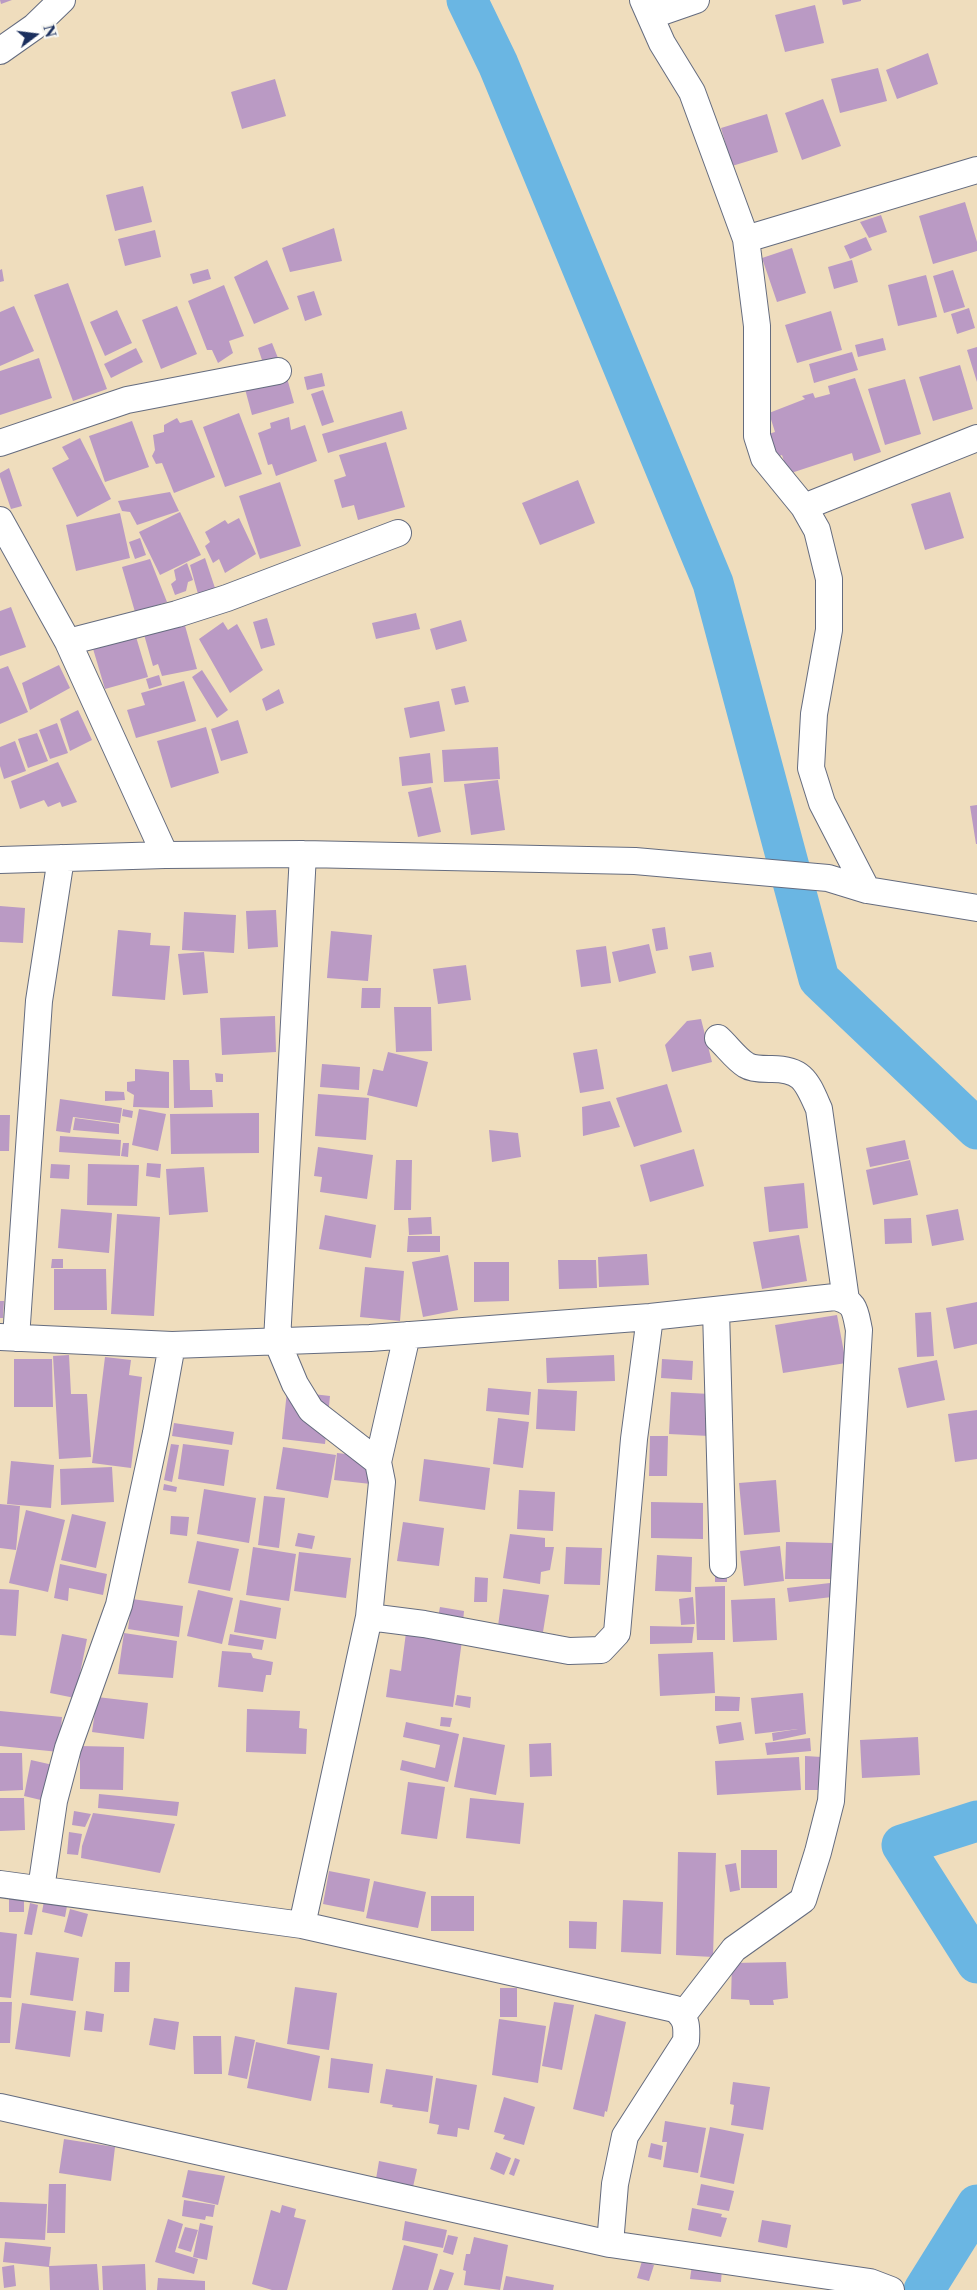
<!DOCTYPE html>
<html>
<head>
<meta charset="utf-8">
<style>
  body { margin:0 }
  #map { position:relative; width:977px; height:2290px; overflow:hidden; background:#efddbd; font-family:"Libre Caslon Text",serif }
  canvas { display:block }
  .north { position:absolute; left:10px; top:10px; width:50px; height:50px; -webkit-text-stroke:4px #f6f6f2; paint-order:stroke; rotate:75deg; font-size:14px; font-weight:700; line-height:20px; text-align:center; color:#1b2f5e }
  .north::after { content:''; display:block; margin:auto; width:18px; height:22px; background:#1b2f5e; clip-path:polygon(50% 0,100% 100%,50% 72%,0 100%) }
</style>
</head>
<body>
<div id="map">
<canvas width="977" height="2290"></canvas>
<div class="north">N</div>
</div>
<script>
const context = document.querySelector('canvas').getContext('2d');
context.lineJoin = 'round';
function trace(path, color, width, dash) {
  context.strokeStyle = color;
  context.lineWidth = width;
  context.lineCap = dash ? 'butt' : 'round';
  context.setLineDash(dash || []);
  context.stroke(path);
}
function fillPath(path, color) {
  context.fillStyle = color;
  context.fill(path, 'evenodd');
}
trace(new Path2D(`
  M467 0 498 64 713 583 819 979 977 1129
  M977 1821 902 1845 977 1963
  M924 2290 977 2205`), '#6ab6e3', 41);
fillPath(new Path2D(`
  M0 0H12L1 4Z
  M842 0H861V1L843 5Z
  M815 5 824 43 785 52 775 15Z
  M928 53 938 84 897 99 886 70Z
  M878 68 887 101 840 113 831 79Z
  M275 79 286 116 242 129 231 92Z
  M823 99 841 146 802 160 785 113Z
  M767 114 778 152 732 166 721 128Z
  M143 186 152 222 115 231 106 195Z
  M965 202 977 242V251L933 264 919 216Z
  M881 215 887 232 869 238 860 222Z
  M334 228 342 261 290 272 282 248Z
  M155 230 161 257 125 266 118 239Z
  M866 237 872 250 850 259 844 246Z
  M792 248 806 293 777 302 762 258Z
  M267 260 289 309 254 324 234 277Z
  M852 260 858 282 834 289 828 267Z
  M2 269 4 281 0 282V270Z
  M208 269 211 279 193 284 190 274Z
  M953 270 965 307 944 313 933 276Z
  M926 275 937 317 898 326 888 285Z
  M68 283 107 389 73 401 34 295Z
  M224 285 244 336 229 341 233 353 218 363 212 350H207L188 301Z
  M314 291 322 315 305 321 297 296Z
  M14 306 34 351 0 366V312Z
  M177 306 197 354 161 369 142 320Z
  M969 308 975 328 957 334 951 314Z
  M117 310 132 343 105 356 90 322Z
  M831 311 842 350 797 363 785 325Z
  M883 338 886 350 858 357 855 345Z
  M272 343 278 358 263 363 258 348Z
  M977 347V382L967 350Z
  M136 348 143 362 111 378 104 364Z
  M852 352 858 370 814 383 809 364Z
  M39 358 52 398 0 415V371Z
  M960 365 973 409 933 421 919 377Z
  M322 373 325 386 307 390 304 377Z
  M287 378 294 403 252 415 245 389Z
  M855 378 881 452 854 461 852 453 788 474 782 455 772 459 765 435 775 432 769 413 805 399 802 396 813 393 815 398 830 394 828 386Z
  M905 379 921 434 885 445 868 389Z
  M323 390 334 422 322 426 311 394Z
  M402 411 407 429 328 453 322 434Z
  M239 413 262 474 225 487 203 427Z
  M289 417 291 430 305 425 317 461 276 476 272 464 268 465 258 433 271 428 270 423Z
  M177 418 180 423 192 420 215 477 174 493 162 463 156 464 152 456 155 450 153 435 164 432V425Z
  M132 421 149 467 105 482 89 436Z
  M80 438 111 499 77 517 52 468 69 459 62 447Z
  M386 442 405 507 358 520 354 505 342 508 334 480 346 476 339 455Z
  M9 468 22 506 11 509 0 477V473Z
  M578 480 595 523 540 545 522 503Z
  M280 482 301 546 260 559 239 496Z
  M170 492 179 511 137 525 130 512 122 511 118 501Z
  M950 492 964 538 925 550 911 504Z
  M180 512 201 555 160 575 139 532Z
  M120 513 130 558 76 571 66 525Z
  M239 518 256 554 225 573 219 559 213 563 205 546 210 542 205 532 225 520 228 524Z
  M140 538 146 555 135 559 129 542Z
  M205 558 215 588 198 594 190 565Z
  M150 559 167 602 135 612 122 567Z
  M187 563 193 580 188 582 186 591 175 595 171 584 176 580 174 570Z
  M11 607 26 647 0 656V611Z
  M416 613 420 629 376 639 372 623Z
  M267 618 275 645 261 649 253 622Z
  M461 620 467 641 436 650 430 629Z
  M184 622 197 669 162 676 158 664 153 666 143 631Z
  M223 622 228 630 237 624 263 670 230 693 199 639Z
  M134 630 148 677 105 689 91 642Z
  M59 665 70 688 30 710 22 683Z
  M8 666 28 712 0 724V669Z
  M202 670 228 710 217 718 192 677Z
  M159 675 162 685 149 689 146 679Z
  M184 681 196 721 136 738 127 710 145 705 141 693Z
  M465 686 469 702 455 705 451 689Z
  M279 689 284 703 266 711 262 699Z
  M439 701 445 731 410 738 404 708Z
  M78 710 92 740 70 751 60 719Z
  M238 720 248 753 221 761 211 729Z
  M57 723 68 753 50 759 39 730Z
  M206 727 219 773 171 788 157 741Z
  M37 733 48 761 28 768 18 739Z
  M15 741 26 771 4 779 0 766V747Z
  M498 747 500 779 444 782 442 750Z
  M430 753 433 783 402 786 399 757Z
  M58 762 77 802 62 807 60 802 48 807 44 800 20 809 11 781Z
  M498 780 505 830 471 835 464 784Z
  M431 787 441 832 418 837 408 792Z
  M977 805V844H976L970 806Z
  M0 906 25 908 23 943 0 942Z
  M276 910 278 947 248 949 246 911Z
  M184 912 236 915 234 953 182 950Z
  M665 927 668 949 656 951 652 929Z
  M118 930 151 933 150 945 170 946 165 1000 112 996Z
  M331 931 372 935 368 981 327 978Z
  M649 944 656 973 619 982 612 952Z
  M606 946 611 983 581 987 576 950Z
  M204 952 208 993 183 995 178 954Z
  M711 952 714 967 692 971 689 956Z
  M466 965 471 1000 438 1004 433 969Z
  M362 988H381L380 1008H361Z
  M394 1007H431L432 1051 396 1052Z
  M275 1016 276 1052 222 1055 220 1018Z
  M701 1019 712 1062 672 1072 665 1045 687 1021Z
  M597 1049 604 1089 580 1093 573 1053Z
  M388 1052 428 1062 417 1107 367 1095 373 1069 383 1071Z
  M173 1060H189L190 1090H212L213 1107 174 1108Z
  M322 1064 360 1067 359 1090 320 1087Z
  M135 1069 169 1072V1108L133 1107 134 1095 127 1091V1082L135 1081Z
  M215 1073 223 1074V1082H216Z
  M667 1084 682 1132 634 1147 616 1098Z
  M105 1091 124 1092 125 1100 105 1101Z
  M318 1094 369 1098 366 1140 315 1136Z
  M60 1099 122 1108 120 1123 73 1117 70 1133 56 1131Z
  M610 1101 620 1127 583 1136 582 1107Z
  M123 1109 133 1111 132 1118 122 1116Z
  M139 1109 166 1114 158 1151 132 1145Z
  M259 1113V1153L171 1154 170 1114Z
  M0 1115H10L9 1151H0Z
  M75 1118 119 1124V1134L73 1130Z
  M489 1130 518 1133 521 1157 492 1162Z
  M60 1136 121 1140 120 1156 59 1152Z
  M905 1140 909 1159 870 1167 866 1148Z
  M123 1143H129L128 1157 121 1156Z
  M318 1147 373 1155 367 1199 320 1192 322 1177 314 1176Z
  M694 1149 704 1186 650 1202 640 1165Z
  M396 1160H412L411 1210H394Z
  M910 1160 918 1195 873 1205 866 1170Z
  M147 1163 161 1164 160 1178 146 1176Z
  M51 1164 70 1165 69 1179 50 1178Z
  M88 1164 139 1165 137 1206 87 1205Z
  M204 1167 208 1212 169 1215 166 1169Z
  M804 1183 808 1228 769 1232 764 1187Z
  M61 1209 112 1213 109 1253 58 1248Z
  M958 1209 964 1240 932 1246 926 1215Z
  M117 1214 160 1217 154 1316 111 1314Z
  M325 1215 376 1225 371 1258 319 1249Z
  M431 1217 432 1234 409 1235 408 1218Z
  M911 1218 912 1243 885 1244 884 1219Z
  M799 1235 807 1281 762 1289 753 1242Z
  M408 1236H440V1252H407Z
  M647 1254 649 1285 599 1287 598 1257Z
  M448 1255 458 1310 423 1317 412 1262Z
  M52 1259H63V1268H51Z
  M558 1260H596L597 1288 559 1289Z
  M474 1262H509V1301L474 1302Z
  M365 1267 404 1271 400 1321 360 1317Z
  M54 1269H106L107 1310H54Z
  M0 1301H4L3 1318H0Z
  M977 1302V1344L954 1349 946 1308Z
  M931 1312 934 1356 917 1357 915 1313Z
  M837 1315 846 1363 783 1373 775 1325Z
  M69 1355 71 1394H87L91 1457 59 1459 53 1356Z
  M614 1355 615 1381 547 1383 546 1358Z
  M105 1357 131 1360 129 1375 142 1377 131 1468 92 1463Z
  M14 1359H52L53 1407H14Z
  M662 1359 693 1361 692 1380 661 1378Z
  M937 1360 945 1400 907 1408 898 1368Z
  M488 1388 531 1392 529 1415 486 1411Z
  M538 1389 577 1391 575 1431 536 1429Z
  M287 1391 330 1396 325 1444 282 1439Z
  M671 1392 710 1394 709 1436 669 1434Z
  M977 1410V1459L955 1462 948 1414Z
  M498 1418 529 1422 523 1468 493 1464Z
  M174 1423 234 1432 232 1445 172 1436Z
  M650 1436H668L667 1476H649Z
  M171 1444 179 1445 172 1482 164 1480Z
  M183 1444 229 1450 224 1486 178 1479Z
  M283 1447 336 1455 328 1498 276 1489Z
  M337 1453 374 1457 371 1484 334 1480Z
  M424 1459 490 1468 485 1510 419 1501Z
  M11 1461 54 1465 51 1508 7 1504Z
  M112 1467 114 1502 61 1505 60 1469Z
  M776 1480 780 1532 744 1535 739 1483Z
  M164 1484 177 1487 176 1492 163 1490Z
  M204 1489 256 1498 249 1543 197 1534Z
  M519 1490 555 1492 553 1531 517 1529Z
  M264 1496 285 1498 279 1548 258 1545Z
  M651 1502 703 1503V1539L651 1538Z
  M0 1504 20 1506 16 1550 0 1548Z
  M26 1510 65 1520 48 1592 9 1583Z
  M72 1514 106 1522 96 1568 61 1560Z
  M171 1516 189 1517 187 1536 170 1534Z
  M403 1522 444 1528 439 1566 397 1561Z
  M298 1533 315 1536 312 1549 295 1546Z
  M510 1534 545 1538V1547H554L550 1570 541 1572 540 1584 503 1578Z
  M197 1541 239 1549 230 1591 188 1583Z
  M786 1542 832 1543V1579H785Z
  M780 1546 784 1581 744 1586 740 1551Z
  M253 1547 296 1554 289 1601 246 1595Z
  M566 1547 602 1548 600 1585 564 1584Z
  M299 1552 351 1558 346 1598 294 1591Z
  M657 1555 692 1557 691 1592 655 1591Z
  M60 1564 107 1574 103 1595 69 1588 68 1601 54 1598Z
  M715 1575H727V1582H715Z
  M475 1577 488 1578 487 1602H474Z
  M830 1583 832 1597 789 1602 787 1588Z
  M725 1586V1640H697L695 1587Z
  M0 1589 19 1590 16 1636 0 1635Z
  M503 1589 549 1595 543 1632 498 1626Z
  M198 1590 233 1598 222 1644 187 1636Z
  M693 1597 695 1624 681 1625 679 1599Z
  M775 1598 777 1640 733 1642 731 1600Z
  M132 1599 183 1606 179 1637 128 1629Z
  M240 1600 281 1608 276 1639 234 1632Z
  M440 1607 464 1611 463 1622 438 1618Z
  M407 1625 463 1633 453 1707 386 1697 390 1669 401 1671Z
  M650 1626 694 1627 692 1643 650 1644Z
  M124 1633 177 1641 173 1678 118 1674Z
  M62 1634 87 1639 75 1698 50 1693Z
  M230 1634 264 1640 262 1650 228 1645Z
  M222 1651 251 1653 253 1658 273 1662 271 1675H266L263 1692 218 1687Z
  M713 1652 715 1693 660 1696 658 1654Z
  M803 1693 806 1734 773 1741 772 1733 798 1729 755 1734 751 1698Z
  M457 1695 471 1697 470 1708 455 1705Z
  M715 1696 740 1697 739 1711H715Z
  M97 1697 148 1703 144 1739 92 1732Z
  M247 1709 300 1711 299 1728 307 1729 306 1754 246 1752Z
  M0 1711 62 1717 59 1752 0 1746Z
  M441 1717 452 1718 450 1727 440 1726Z
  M406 1722 459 1734 448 1782 400 1770 402 1760 435 1768 440 1745 403 1737Z
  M741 1722 744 1740 719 1744 716 1726Z
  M463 1737 505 1745 496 1795 454 1787Z
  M918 1737 920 1775 862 1778 860 1740Z
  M810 1738 811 1751 767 1755 765 1743Z
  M551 1743 552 1776 530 1777 529 1744Z
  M80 1746 124 1747 123 1790 80 1789Z
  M0 1753H22L23 1790 0 1791Z
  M805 1756 822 1757 821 1790H805Z
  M799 1757 801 1790 717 1795 715 1761Z
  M31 1760 53 1765 45 1801 24 1796Z
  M408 1782 445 1787 437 1839 401 1834Z
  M99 1794 179 1802 177 1816 98 1808Z
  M0 1798H24L25 1830 0 1831Z
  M470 1798 524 1803 520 1844 466 1838Z
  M74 1811 91 1814 85 1827 72 1825Z
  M93 1813 175 1824 160 1873 81 1858 82 1846Z
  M69 1832 82 1834 78 1855 67 1854Z
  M741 1850H777V1888H741Z
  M678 1852 716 1853 713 1957 676 1955Z
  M736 1863 740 1890 730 1892 725 1865Z
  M329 1871 370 1879 364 1912 323 1904Z
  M374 1881 426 1892 418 1928 366 1918Z
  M431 1896H474V1931H431Z
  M9 1897H24V1912H9Z
  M623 1900 663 1902 661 1954 621 1952Z
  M44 1901 67 1906 65 1917 42 1912Z
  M30 1903 38 1905 32 1935 24 1934Z
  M70 1909 88 1914 82 1937 64 1932Z
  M569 1921 597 1922 596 1949 569 1948Z
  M0 1932 17 1934 11 1998 0 1997Z
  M36 1952 79 1958 73 2001 30 1995Z
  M115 1962H130L129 1992H114Z
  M786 1962 788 1998 773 2000 774 2005H750L749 2000 731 1999 732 1963Z
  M295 1987 337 1993 329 2050 287 2044Z
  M500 1988H517V2017H500Z
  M0 2002H12L10 2043H0Z
  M554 2002 574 2005 562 2070 542 2066Z
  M22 2003 76 2011 70 2057 15 2049Z
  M86 2011 104 2014 102 2032 84 2030Z
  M595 2014 626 2022 607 2112 605 2111 604 2117 573 2109Z
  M154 2018 179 2022 175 2050 149 2045Z
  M499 2019 546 2026 538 2083 492 2075Z
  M193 2036H221L222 2074H194Z
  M235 2036 255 2040 247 2079 228 2075Z
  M256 2042 320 2056 311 2101 247 2088Z
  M331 2058 373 2064 369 2093 328 2088Z
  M386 2069 433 2076 428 2112 392 2107 393 2105 380 2103Z
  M436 2078 477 2085 469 2130 458 2128 457 2137 437 2134 439 2125 429 2123Z
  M733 2082 770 2087 763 2130 731 2125 734 2105 730 2104Z
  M504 2097 535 2107 524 2145 503 2139 505 2135 494 2132Z
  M665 2121 706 2128 698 2173 663 2167 667 2142H662Z
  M710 2127 744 2134 734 2184 700 2177Z
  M64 2139 115 2147 111 2181 59 2173Z
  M651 2143 663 2146 661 2160 648 2157Z
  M496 2152 511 2158 504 2175 490 2169Z
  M515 2158 520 2160 514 2176 509 2174Z
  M379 2161 417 2169 413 2187 376 2179Z
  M188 2170 225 2176 218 2205 182 2197Z
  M49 2184H66L65 2233H47Z
  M701 2184 734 2191 729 2211 697 2205Z
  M184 2200 215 2205 213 2217 206 2216 205 2220 182 2216Z
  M0 2202 47 2204 45 2240 0 2238Z
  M282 2205 296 2209 294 2217 306 2220 287 2290H272L252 2284 271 2210 280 2213Z
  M692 2208 722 2214 721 2217 727 2218 721 2237 688 2230Z
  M168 2219 183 2224 175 2252 198 2259 194 2274 155 2262Z
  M762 2220 791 2225 787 2248 758 2242Z
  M405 2221 447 2230 443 2248 402 2240Z
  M200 2223 213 2226 207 2260 193 2257Z
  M185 2227 198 2230 191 2252 178 2248Z
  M448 2235 458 2237 453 2255 443 2252Z
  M474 2237 508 2245 500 2290 464 2285 466 2271 463 2270 466 2254H470Z
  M5 2242 51 2247 49 2267 3 2262Z
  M404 2245 438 2254 428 2290H392Z
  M642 2261 654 2265 649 2281 637 2278Z
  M97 2264 99 2290H50L49 2266Z
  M145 2264 146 2290H103L102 2266Z
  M14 2265 16 2286 4 2288 2 2267Z
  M692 2265 722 2268 721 2282 690 2279Z
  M440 2269 454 2273 448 2290H433Z
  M506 2276 554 2285 553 2290H503Z
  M158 2278 205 2281V2290H157Z`), '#ba9ac4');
const minor = new Path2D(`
  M643 0 662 43 692 92 746 239 757 326V436L764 458 804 507 817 530 829 579V630L814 714 811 768 822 803 867 890
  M650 16 696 0
  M0 51 34 27 62 0
  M746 239 977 170
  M0 443 127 400 278 371
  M804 507 977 438
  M0 520 68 642 165 855
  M68 642 177 614 227 598 398 533
  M0 860 165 855 303 854 635 861 828 878 867 890 977 908
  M718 1038C727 1046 736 1059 746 1065 752 1069 763 1069 769 1069 803 1068 807 1082 819 1109L846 1300
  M716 1310 723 1565
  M0 1337 172 1345 370 1338 650 1317 835 1297C856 1302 855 1311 859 1330L831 1801 818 1852 803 1900 734 1949 683 2015
  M16 1338 39 1001 61 858
  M378 1462 407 1335
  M369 1617 424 1624 569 1651 601 1650 617 1633 634 1439 650 1317
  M0 1884 302 1925 675 2009C687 2019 687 2026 686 2041L625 2136 615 2184 610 2244
  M41 1889 54 1801 68 1748 119 1605 156 1433 172 1345
  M302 1925 369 1617 382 1482 378 1462 311 1410 295 1384 277 1341 303 854
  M0 2107 610 2244 870 2282 891 2290`);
trace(minor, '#656c7f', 28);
trace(minor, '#fff', 26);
</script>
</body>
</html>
